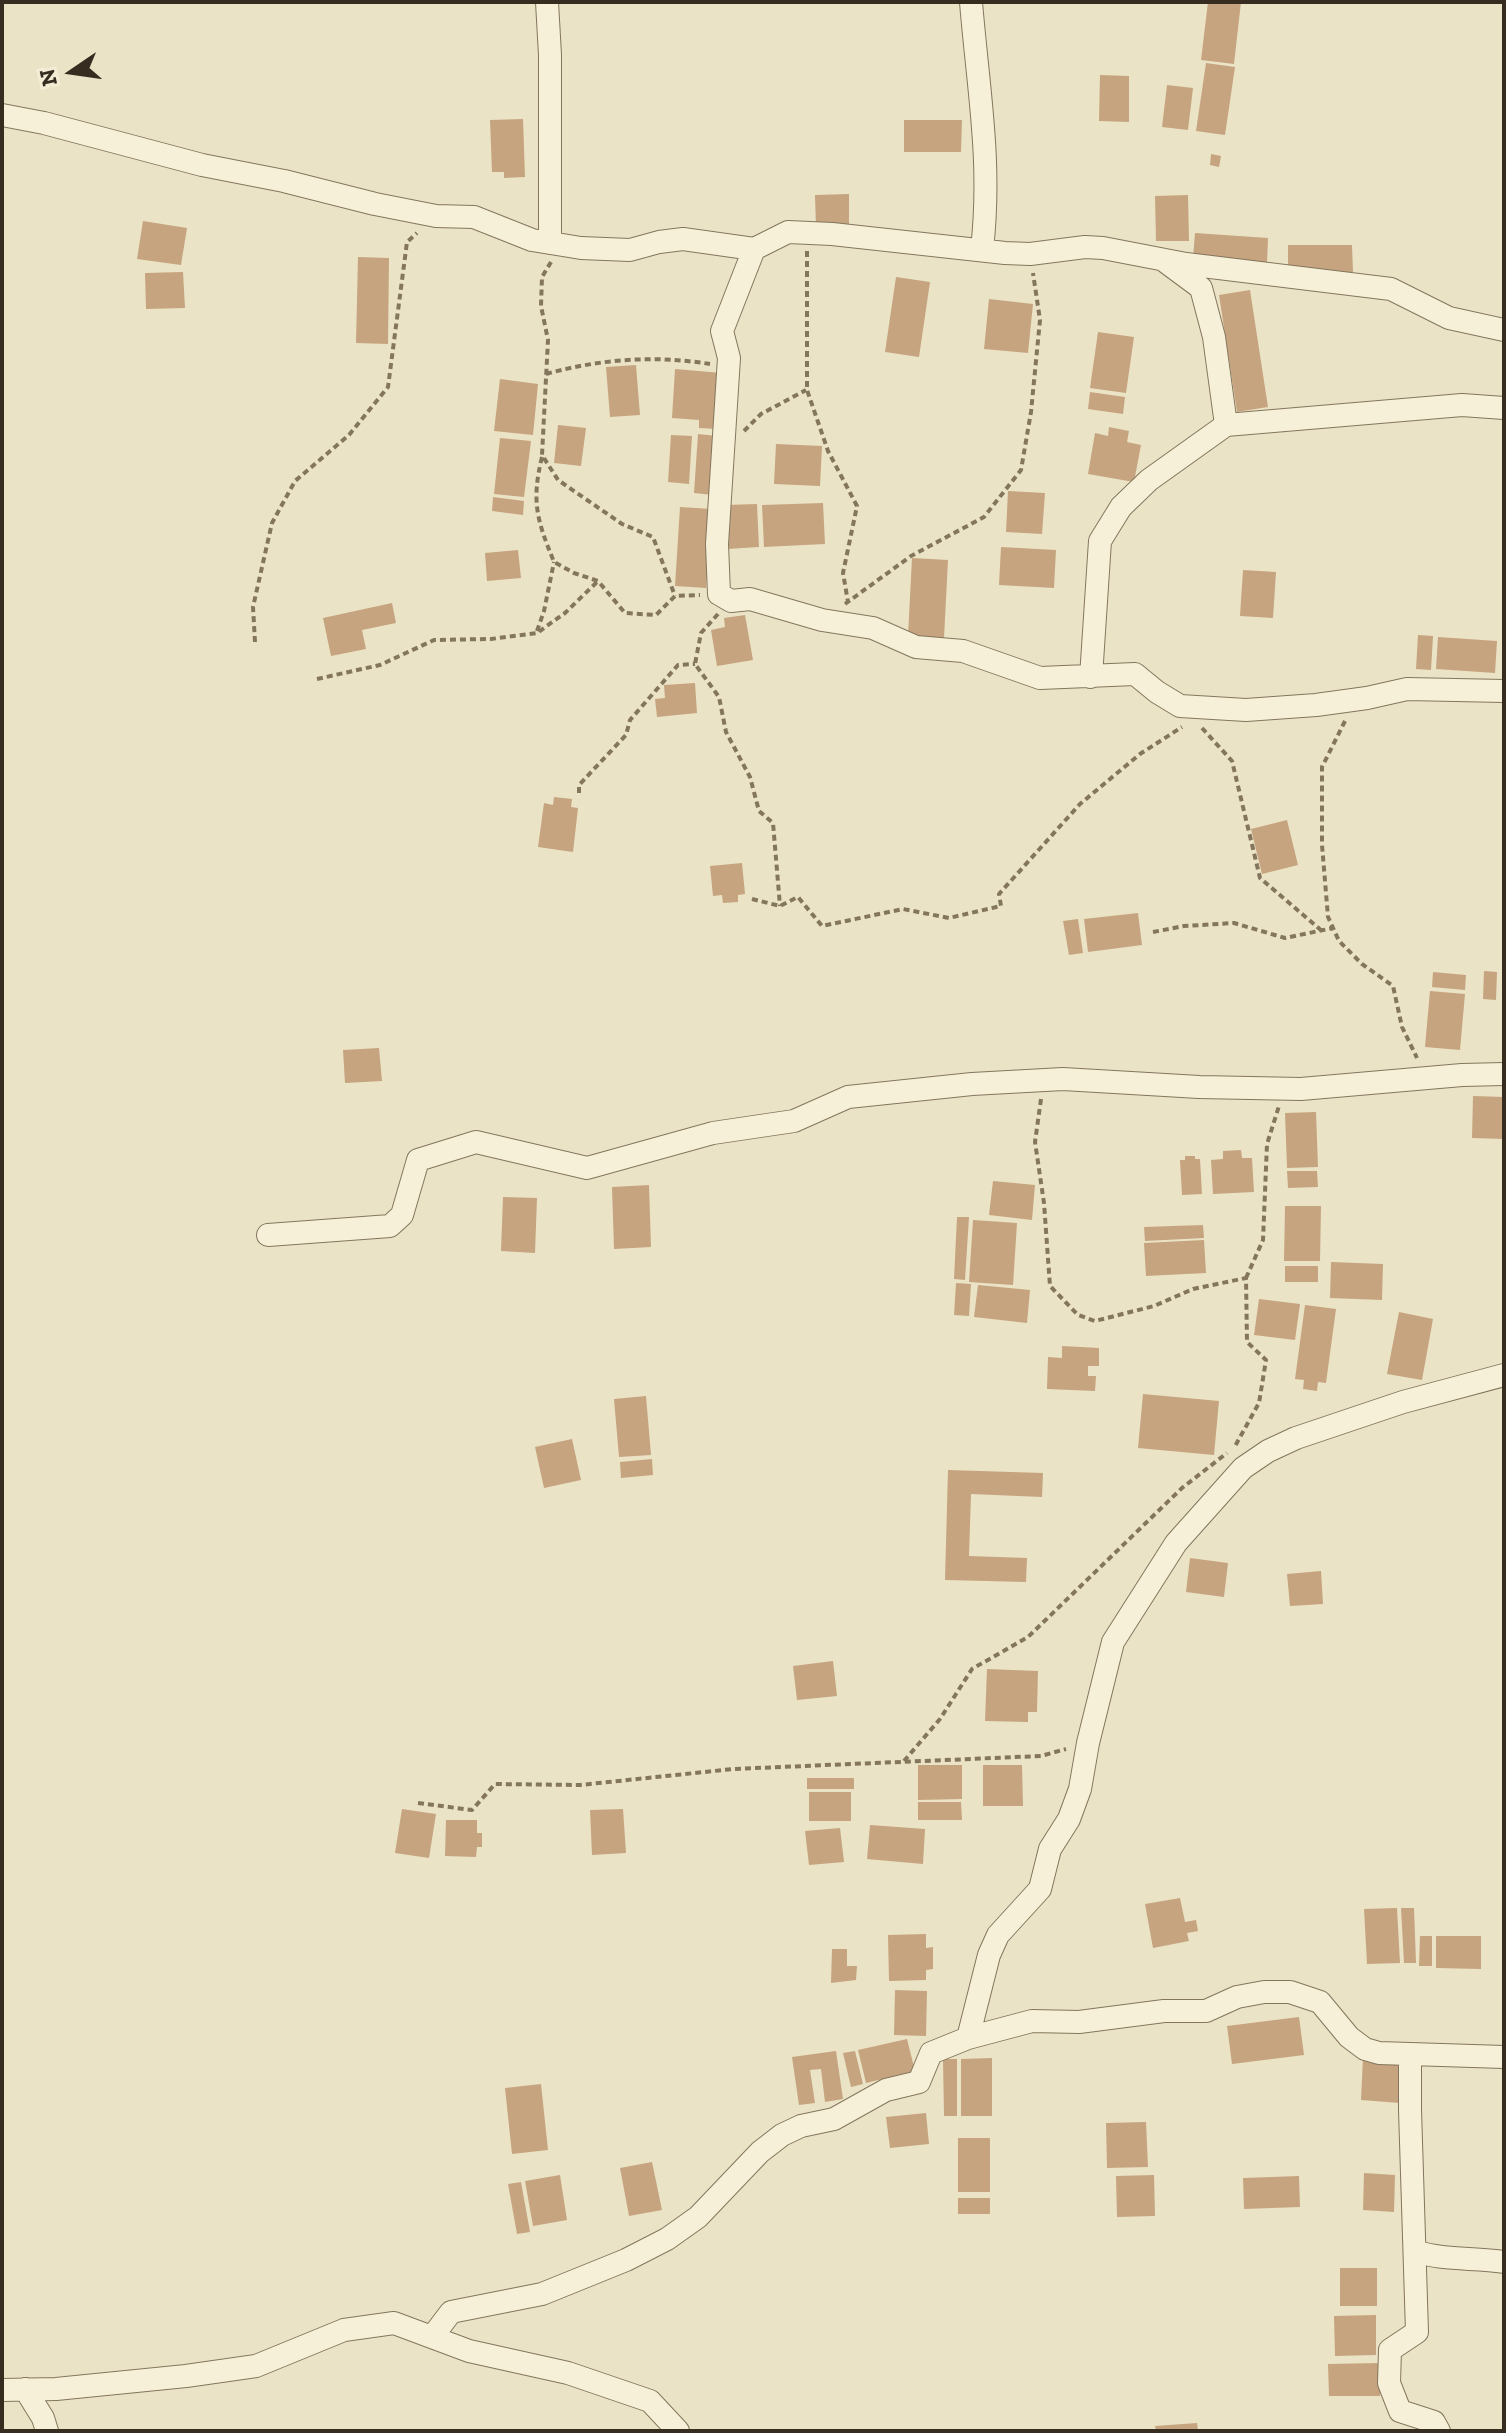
<!DOCTYPE html>
<html>
<head>
<meta charset="utf-8">
<style>
  body { margin:0 }
  #map { position:relative; width:1506px; height:2433px; overflow:hidden; background:#ebe3c6; font-family:"Zilla Slab",serif }
  canvas { display:block }
  .frame { position:absolute; inset:0; border:4px solid #362d20; pointer-events:none }
  .north { position:absolute; left:32px; top:32px; width:80px; height:80px; -webkit-text-stroke:6px #f3edd5; paint-order:stroke; rotate:257deg; font-size:22px; font-weight:700; line-height:32px; text-align:center; color:#362d20 }
  .north::after { content:''; display:block; margin:auto; width:28px; height:36px; background:#362d20; clip-path:polygon(50% 0,100% 100%,50% 72%,0 100%) }
</style>
</head>
<body>
<div id="map">
<canvas width="1506" height="2433"></canvas>
<div class="frame"></div>
<div class="north">N</div>
</div>
<script>
const context = document.querySelector('canvas').getContext('2d');
context.lineJoin = 'round';
function fillPath(path, color) {
  context.fillStyle = color;
  context.fill(path, 'evenodd');
}
function trace(path, color, width, dash) {
  context.strokeStyle = color;
  context.lineWidth = width;
  context.lineCap = dash ? 'butt' : 'round';
  context.setLineDash(dash || []);
  context.stroke(path);
}
fillPath(new Path2D(`
  M1208 2H1241L1234 64 1201 60Z
  M1206 63 1235 67 1225 135 1196 131Z
  M1100 75 1129 76V122L1099 121Z
  M1167 85 1193 88 1188 130 1162 127Z
  M523 119 525 177 504 178V172H492L490 120Z
  M904 120H962L961 152H904Z
  M1211 154 1221 156 1219 167 1210 165Z
  M849 194V226L816 227 815 195Z
  M1188 195 1189 241H1156L1155 196Z
  M143 221 187 228 181 265 137 259Z
  M1195 233 1268 238 1267 263 1193 258Z
  M1288 245H1352L1353 272H1288Z
  M358 257 389 258 388 344 356 343Z
  M183 272 185 308 146 309 145 273Z
  M896 277 930 282 919 357 885 352Z
  M1250 290 1268 407 1237 412 1219 295Z
  M989 299 1033 304 1028 353 984 349Z
  M1098 332 1134 337 1126 393 1090 388Z
  M636 365 640 415 610 417 606 367Z
  M675 369 722 373 718 429 699 428V420L672 418Z
  M500 379 538 384 533 435 494 431Z
  M1090 392 1125 397 1123 414 1088 409Z
  M558 425 586 428 581 466 554 463Z
  M1109 427 1129 431 1127 442 1141 445 1134 482 1088 474 1095 433 1108 436Z
  M698 434 717 436 713 495 694 493Z
  M671 435 692 436 689 484 668 482Z
  M500 438 531 441 524 497 494 494Z
  M776 444 822 446 820 486 774 484Z
  M1008 491 1045 493 1042 534 1006 532Z
  M493 497 524 501 523 515 492 511Z
  M823 503 825 544 764 547 762 505Z
  M757 504 759 547 727 549 725 505Z
  M680 507 712 509 706 588 675 586Z
  M1001 547 1056 550 1054 588 999 585Z
  M518 550 521 578 487 581 485 553Z
  M912 558 948 560 944 638 908 636Z
  M1243 570 1276 572 1273 618 1240 616Z
  M392 603 396 623 362 630 366 649 331 656 323 618Z
  M745 615 753 660 717 666 711 630 725 627 724 618Z
  M1418 635 1433 636 1431 670 1416 669Z
  M1438 637 1497 641 1495 673 1436 669Z
  M695 683 697 713 657 717 655 699 665 698 664 685Z
  M554 797 572 799 571 807 578 808 573 852 538 847 544 803 553 805Z
  M1287 820 1298 865 1262 874 1251 829Z
  M742 863 745 894 738 895V902L723 903 722 895 713 896 710 866Z
  M1138 913 1142 945 1088 952 1084 919Z
  M1078 919 1083 953 1069 955 1063 921Z
  M1484 971 1497 972 1496 1000 1483 999Z
  M1433 972 1466 975 1465 990 1432 987Z
  M1430 991 1465 994 1460 1050 1425 1047Z
  M379 1048 382 1081 345 1083 343 1050Z
  M1473 1096 1504 1097V1139L1472 1138Z
  M1316 1112 1318 1167 1287 1168 1285 1113Z
  M1241 1150 1242 1158H1252L1254 1192 1213 1194 1211 1160 1223 1159V1151Z
  M1185 1156H1195V1159H1200L1202 1194 1182 1195 1180 1160H1185Z
  M1287 1171H1317L1318 1187 1288 1188Z
  M993 1181 1035 1185 1032 1220 989 1215Z
  M649 1185 651 1247 614 1249 612 1187Z
  M503 1197 537 1198 535 1253 501 1251Z
  M1285 1206H1321L1320 1261H1284Z
  M957 1217H969L965 1280 954 1279Z
  M973 1220 1017 1223 1013 1285 969 1282Z
  M1203 1225 1204 1238 1145 1241 1144 1227Z
  M1204 1240 1206 1273 1146 1276 1144 1243Z
  M1331 1262 1383 1264 1382 1300 1330 1298Z
  M1285 1266H1318V1282H1285Z
  M956 1283 971 1284 969 1316 954 1315Z
  M978 1285 1030 1290 1027 1323 974 1317Z
  M1259 1299 1300 1304 1295 1340 1254 1335Z
  M1305 1305 1336 1309 1326 1383 1318 1382 1317 1391 1303 1389 1304 1380 1295 1379Z
  M1399 1312 1433 1319 1422 1380 1387 1374Z
  M1062 1346 1099 1348V1366H1088V1376H1096L1095 1391 1047 1389 1048 1357 1062 1358Z
  M1143 1394 1219 1401 1214 1455 1138 1448Z
  M646 1396 651 1455 619 1457 614 1399Z
  M572 1439 581 1480 544 1488 535 1447Z
  M652 1459 653 1475 621 1478 620 1462Z
  M948 1470 1043 1473 1042 1497 971 1494 969 1556 1027 1558 1026 1582 945 1580Z
  M1190 1558 1228 1563 1224 1597 1186 1592Z
  M1321 1571 1323 1604 1290 1606 1287 1574Z
  M833 1661 837 1696 797 1700 793 1666Z
  M987 1669 1038 1671 1037 1712H1028V1722L985 1721Z
  M918 1765H962V1799L918 1800Z
  M983 1765H1022L1023 1806H983Z
  M807 1778H854V1789H807Z
  M809 1792H851V1821H809Z
  M918 1802H961L962 1820H918Z
  M402 1809 436 1814 429 1858 395 1853Z
  M623 1809 626 1853 592 1855 590 1810Z
  M446 1820H477V1833H482V1847H477L476 1857 445 1856Z
  M870 1825 925 1829 923 1864 867 1859Z
  M840 1828 844 1862 809 1865 805 1831Z
  M1180 1898 1185 1922 1196 1920 1198 1931 1187 1933 1189 1941 1153 1948 1145 1904Z
  M1397 1908 1400 1963 1367 1964 1364 1909Z
  M1401 1908H1414L1416 1963H1404Z
  M926 1934V1948L933 1947V1969L926 1970V1980L889 1981 888 1935Z
  M1420 1936H1432V1966H1419Z
  M1436 1936H1481V1969L1436 1968Z
  M832 1949H847V1966H857L856 1980 831 1983Z
  M895 1990 927 1991 926 2036 894 2035Z
  M1299 2017 1304 2055 1232 2064 1227 2026Z
  M907 2039 915 2071 866 2083 858 2050Z
  M836 2051 843 2099 825 2102 821 2069 810 2070 815 2103 799 2105 792 2057Z
  M855 2051 863 2084 851 2087 843 2053Z
  M1363 2057 1403 2060 1400 2103 1361 2100Z
  M992 2058V2116H961V2059Z
  M943 2059H957V2116H944Z
  M541 2084 548 2150 512 2154 505 2088Z
  M926 2113 929 2144 890 2148 886 2117Z
  M1146 2122 1148 2167 1107 2168 1106 2123Z
  M958 2138H990V2192H958Z
  M652 2162 662 2210 629 2216 620 2168Z
  M1364 2173 1395 2175 1394 2212 1363 2210Z
  M560 2175 567 2220 533 2226 525 2181Z
  M1154 2175 1155 2216 1117 2217 1116 2176Z
  M1299 2176 1300 2207 1244 2209 1243 2178Z
  M521 2182 530 2232 517 2234 508 2184Z
  M958 2198H990V2214H958Z
  M1340 2268H1377V2306H1340Z
  M1376 2315V2355L1335 2356 1334 2316Z
  M1380 2363V2396H1329L1328 2364Z
  M1197 2423 1198 2431H1156L1155 2426Z`), '#c6a47f');
const street = new Path2D(`
  M547 2 550 55V243
  M971 2C978 88 992 162 982 249
  M2 115 44 123 202 165 284 181 375 204 436 216 474 217 532 240 581 248 630 250 659 242 683 239 754 249 788 232 832 234 1005 253 1030 254 1085 247 1103 248 1186 264 1391 289 1449 318 1504 330
  M754 249 722 331 729 358 717 544 719 594 731 601 750 599 822 620 873 628 916 647 963 651 1040 678 1135 674 1157 692 1180 706 1246 710 1316 705 1367 698 1407 689 1504 691
  M1166 262 1201 288 1214 337 1226 425
  M1091 677 1100 541 1121 507 1149 480 1226 425 1462 405 1504 408
  M268 1235 390 1226 402 1215 418 1160 476 1142 587 1168 713 1133 794 1121 848 1097 972 1084 1063 1079 1199 1087 1301 1089 1462 1075 1504 1074
  M968 2038 1032 2021 1079 2022 1164 2011H1206L1237 1997 1264 1992H1290L1320 2002 1349 2037 1365 2049 1379 2053 1504 2057
  M1410 2054V2110L1417 2332 1390 2350 1389 2383 1400 2411 1434 2422 1439 2431
  M1415 2251C1444 2261 1474 2257 1504 2262
  M432 2337 451 2312 542 2294 626 2260 667 2239 698 2217 760 2152 782 2135 801 2126 834 2119 886 2090 919 2082 931 2053 968 2038 989 1955 998 1935 1040 1889 1050 1849 1069 1819 1080 1789 1088 1743 1113 1642 1176 1543 1243 1468 1268 1451 1296 1438 1403 1402 1504 1375
  M25 2389 43 2418 47 2431
  M2 2390 56 2389 186 2376 256 2366 344 2330 394 2323 469 2351 568 2373 650 2401 678 2431`);
trace(street, '#84765d', 24);
trace(new Path2D(`
  M807 251V390L828 451 857 506 843 573 848 602
  M551 262 542 277 541 306 548 340 542 455 558 480 622 524 653 537 675 596
  M546 374C600 359 654 355 710 364
  M744 431 761 414 806 390
  M542 457C531 502 537 520 554 562L574 573 598 581 625 613 656 615 675 596 700 595
  M845 604 911 556 984 517 1021 470 1031 412 1040 320 1033 273
  M718 614 701 633 695 664 719 697 726 732 750 777 759 811 773 823 780 906
  M537 631 544 611 554 562
  M255 642 253 607 272 523 295 481 349 435 388 387 407 242 417 233
  M317 679 380 665 434 640 491 639 537 633 565 613 598 581
  M1345 721 1322 767V845L1328 917 1339 941 1362 964 1393 986 1402 1027 1417 1058
  M1202 728 1232 761 1260 878 1322 931
  M579 793V785L626 735 630 720 678 665 695 664
  M752 899 780 906 798 897 822 926 903 909 949 918 1001 906 999 894 1080 804 1140 754 1182 727
  M1153 932 1184 926 1234 923 1285 938 1333 928
  M1041 1099 1035 1142 1044 1203 1050 1286 1078 1315 1095 1321 1154 1306 1193 1289 1246 1278 1247 1342 1266 1360 1259 1403 1234 1448
  M1246 1278 1263 1240 1267 1144 1279 1106
  M904 1761 940 1719 972 1669 1028 1637 1182 1488 1227 1453
  M418 1803 472 1810 495 1784 580 1785 733 1769 1041 1756 1066 1749`), '#84765d', 4, [6, 4]);
trace(street, '#f6f0d9', 22);
</script>
</body>
</html>
